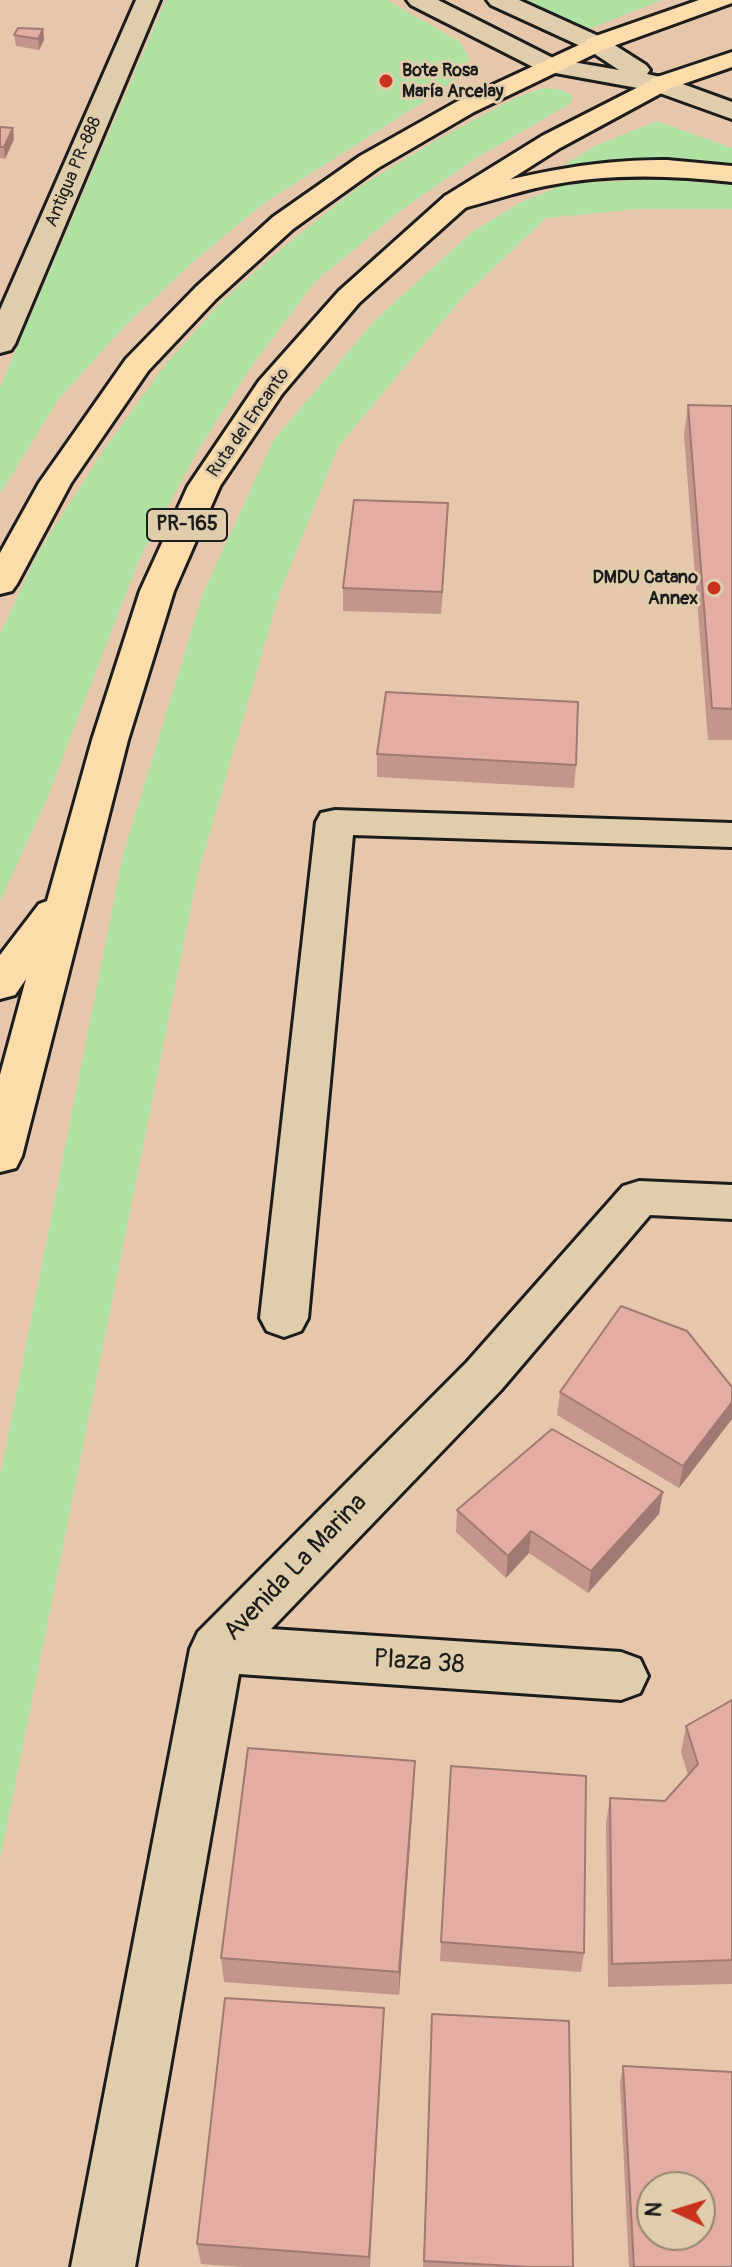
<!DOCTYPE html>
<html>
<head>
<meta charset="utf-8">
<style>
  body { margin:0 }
  #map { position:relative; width:732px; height:2267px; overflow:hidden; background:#e6c7ac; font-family:Pangolin,sans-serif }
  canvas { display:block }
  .north { position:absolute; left:636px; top:2171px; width:80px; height:80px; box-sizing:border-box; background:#dfcdab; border:2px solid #918672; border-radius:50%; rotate:274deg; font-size:22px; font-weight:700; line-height:32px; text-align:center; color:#1c1c1c }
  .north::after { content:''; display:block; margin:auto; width:28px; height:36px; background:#c8321e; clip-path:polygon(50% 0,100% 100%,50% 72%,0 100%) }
</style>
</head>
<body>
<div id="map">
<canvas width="732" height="2267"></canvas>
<div class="north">N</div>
</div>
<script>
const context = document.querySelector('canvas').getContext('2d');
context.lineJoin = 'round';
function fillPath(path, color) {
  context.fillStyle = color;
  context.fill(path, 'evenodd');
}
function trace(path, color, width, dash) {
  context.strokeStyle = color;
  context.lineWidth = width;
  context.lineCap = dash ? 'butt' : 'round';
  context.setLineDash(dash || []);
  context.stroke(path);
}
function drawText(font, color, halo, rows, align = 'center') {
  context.font = font + ' Pangolin,sans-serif';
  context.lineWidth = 6;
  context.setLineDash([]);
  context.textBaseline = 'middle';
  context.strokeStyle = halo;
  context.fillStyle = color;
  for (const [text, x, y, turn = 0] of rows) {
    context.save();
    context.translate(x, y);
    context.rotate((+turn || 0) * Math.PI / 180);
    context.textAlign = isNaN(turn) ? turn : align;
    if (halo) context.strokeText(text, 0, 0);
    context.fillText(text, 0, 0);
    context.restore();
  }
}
fillPath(new Path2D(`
  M166 0H387L460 42 469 57 464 72 439 92 263 204 192 263 124 327 58 400 0 494V387Z
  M524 0H662L589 29Z
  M544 88 563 90 572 96 571 103 475 159 400 211 315 282 251 367 198 450 139 560 46 801 0 901V634L39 551 107 445 166 364 222 301 285 246 356 189 433 142 515 98Z
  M657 121 732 148V168L570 167 567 163 595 146Z
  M661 179 732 185V209H638L546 218 462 298 338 447 279 595 197 877 0 1859V1476L123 855 203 593 273 441 375 320 472 232 520 203 565 184Z`), '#afe1a2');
const minor = new Path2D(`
  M136 0H160L15 344 11 350 0 353V310Z
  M335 810 732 823V847L353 835 308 1318 301 1331 284 1337 267 1331 260 1318 316 822 321 813Z
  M639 1181 732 1185V1219L650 1215 501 1390 271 1629 621 1652 640 1659 648 1676 640 1693 621 1700 239 1674 135 2267H71L190 1649 198 1632 467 1362 623 1186Z`);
const tertiary = new Path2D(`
  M407 0H438L555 59 619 70 587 49 491 5 487 0H519L605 39 646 65 650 70 647 74 669 79 732 102V119L654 91 539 70 411 5Z`);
const primary = new Path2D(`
  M596 37 605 39 608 44 605 49 474 112 378 168 293 229 216 299 148 371 71 483 17 584 12 591 0 594V553L39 483 126 359 196 287 273 217 360 156 456 102Z
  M660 76 669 79 673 84 669 89 560 148 465 208 359 303 282 394 220 486 174 591 128 740 22 1156 16 1168 0 1172V1075L26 979 15 995 0 999V955L39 904 47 901 92 740 140 591 188 486 259 381 339 291 445 196 542 136Z`);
const motorway = new Path2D(`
  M699 0H732V3L605 49H587L584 44 587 39Z
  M732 52V67L660 92 651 89 647 84 651 79Z
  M667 160 732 166V182C670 175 607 173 545 186 515 192 485 203 455 210L445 208 441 202 445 196C520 176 589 159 667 160Z`);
trace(minor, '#1c1c1c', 6);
trace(tertiary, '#1c1c1c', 6);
trace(primary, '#1c1c1c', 6);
trace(motorway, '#1c1c1c', 6);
fillPath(minor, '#dfcdab');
fillPath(tertiary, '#dfcdab');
fillPath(primary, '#fddcac');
fillPath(motorway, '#fddcac');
fillPath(new Path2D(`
  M43 29 44 40 39 50 16 46 14 35Z
  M0 127 14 139 5 159 0 158Z
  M688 405 732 406V740H708L684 435Z
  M447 525 441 614 343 611V588Z
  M377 754 576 765 574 788 377 777Z
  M732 1387V1419L679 1488 557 1415 560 1392Z
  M457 1510 659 1514 588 1593 529 1553 506 1578 456 1532Z
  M732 1700V1984L608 1987 606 1823 610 1798 665 1801 688 1775 681 1752 686 1726Z
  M451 1766 584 1953 581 1972 440 1961Z
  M414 1787 399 1995 224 1982 221 1958Z
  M432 2014 573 2267H423Z
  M383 2031 370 2267H243L201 2264 197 2244Z
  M623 2066 732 2267H629L620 2083Z`), '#c4958d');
fillPath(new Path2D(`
  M43 29 44 40 39 50 38 39Z
  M13 128 14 139 5 159 4 147Z
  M448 503 447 525 441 614 442 592Z
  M732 1402V1419L679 1488 683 1466Z
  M663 1492 659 1514 588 1593 591 1571Z
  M531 1531 529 1553 506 1578 508 1556Z
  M415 1761 414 1787 399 1995V1972Z
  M384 2008 383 2031 369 2267V2257Z`), '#a07973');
const building = new Path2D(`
  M18 28 43 29 38 39 14 35Z
  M0 127 13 128 4 147H0Z
  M688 405 732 406V709L712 708Z
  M354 500 448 503 442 592 343 588Z
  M386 692 578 702 576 765 377 754Z
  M621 1306 687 1331 732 1387V1402L683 1466 560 1392Z
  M552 1429 663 1492 591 1571 531 1531 508 1556 457 1510Z
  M732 1700V1960L612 1964 610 1798 665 1801 698 1764 686 1726Z
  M248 1748 415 1761 399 1972 221 1958Z
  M451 1766 586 1776 584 1953 441 1942Z
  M225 1998 384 2008 369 2257 197 2244Z
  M432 2014 569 2021 573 2267H529L424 2261Z
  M623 2066 732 2072V2267H634ZM652 2187H700V2235H652Z`);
fillPath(building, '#e4ada4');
trace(building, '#a07973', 2);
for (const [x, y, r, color] of [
  [386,81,8,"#c8321e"],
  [714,588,8,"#c8321e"]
]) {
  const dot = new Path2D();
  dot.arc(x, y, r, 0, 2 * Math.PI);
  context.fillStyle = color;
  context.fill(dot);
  trace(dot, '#dfcdab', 3);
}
drawText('bold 18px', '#1c1c1c', '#dfcdab', [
  ["Bote Rosa",402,71],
  ["María Arcelay",402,92],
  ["DMDU Catano",698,578,"right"],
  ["Annex",698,599,"right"]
], 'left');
drawText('18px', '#1c1c1c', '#dfcdab', [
  ["Antigua PR-888",74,172,-67],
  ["Ruta del Encanto",249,423,-55]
]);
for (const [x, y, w] of [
  [187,525,80]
]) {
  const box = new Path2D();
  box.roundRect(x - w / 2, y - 16, w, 32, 6);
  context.fillStyle = '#dfcdab';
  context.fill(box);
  trace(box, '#1c1c1c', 2);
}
drawText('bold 20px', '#1c1c1c', null, [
  ["PR-165",187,525]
]);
drawText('26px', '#1c1c1c', '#dfcdab', [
  ["Avenida La Marina",296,1568,-46],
  ["Plaza 38",419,1663,4]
]);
</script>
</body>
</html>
